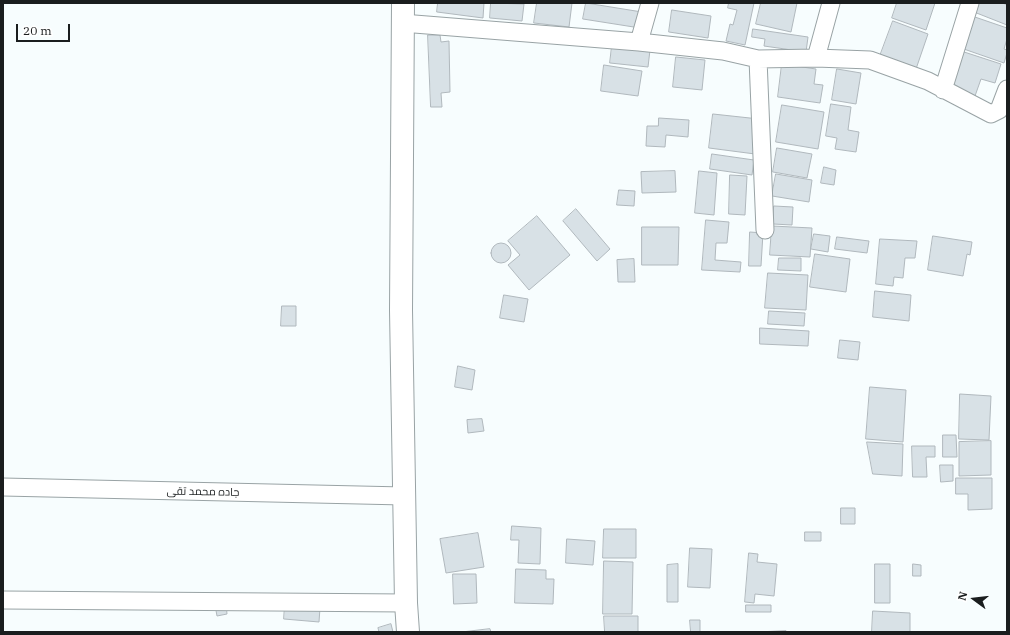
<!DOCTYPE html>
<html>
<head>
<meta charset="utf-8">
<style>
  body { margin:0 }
  #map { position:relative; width:1010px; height:635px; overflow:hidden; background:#f7fdfe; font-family:"IBM Plex Serif",serif }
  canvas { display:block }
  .frame { position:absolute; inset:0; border:4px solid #1a1d1e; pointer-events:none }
  .north { position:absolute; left:954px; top:579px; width:40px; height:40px; -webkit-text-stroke:3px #fff; paint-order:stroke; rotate:285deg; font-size:11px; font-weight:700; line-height:16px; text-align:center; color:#1a1d1e }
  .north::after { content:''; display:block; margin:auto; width:14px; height:18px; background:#1a1d1e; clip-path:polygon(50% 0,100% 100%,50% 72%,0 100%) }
  .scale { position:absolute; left:16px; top:24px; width:54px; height:18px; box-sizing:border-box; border:2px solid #1a1d1e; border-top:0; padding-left:5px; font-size:12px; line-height:14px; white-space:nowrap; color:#1a1d1e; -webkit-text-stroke:3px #fff; paint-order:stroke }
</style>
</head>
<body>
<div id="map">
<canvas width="1010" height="635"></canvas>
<div class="frame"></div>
<div class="north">N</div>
<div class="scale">20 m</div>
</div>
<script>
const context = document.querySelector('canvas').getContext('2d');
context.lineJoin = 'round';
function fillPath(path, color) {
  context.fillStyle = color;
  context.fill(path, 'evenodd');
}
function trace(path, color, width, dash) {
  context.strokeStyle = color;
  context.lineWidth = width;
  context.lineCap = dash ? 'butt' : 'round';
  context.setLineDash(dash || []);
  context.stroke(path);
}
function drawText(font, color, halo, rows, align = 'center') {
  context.font = font + ' "IBM Plex Serif",Cairo,serif';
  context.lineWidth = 3;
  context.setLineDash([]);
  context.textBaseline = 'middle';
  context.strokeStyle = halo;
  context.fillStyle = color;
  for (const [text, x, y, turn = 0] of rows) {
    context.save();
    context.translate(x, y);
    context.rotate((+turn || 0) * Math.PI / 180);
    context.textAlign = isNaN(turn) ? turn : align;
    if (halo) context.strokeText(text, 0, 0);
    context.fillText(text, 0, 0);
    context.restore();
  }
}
const building = new Path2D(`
  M438 3H484L483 18 437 12Z
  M491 3 524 4 522 21 490 18Z
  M537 3H572L569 27 534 23Z
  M586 3 642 12 640 28 583 19Z
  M729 3H754L745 45 726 41 730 24 733 25 737 10 728 8Z
  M761 3H797L791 32 756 24Z
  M897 3H935L926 30 892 18Z
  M978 3H1003L1007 5V25L974 12Z
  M672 10 711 16 708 38 669 32Z
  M969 15 1007 28V39L1004 49 1007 50V53L1004 63 958 47Z
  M893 21 928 34 916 69 880 56Z
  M753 29 808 37 806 52 764 46 765 39 752 37Z
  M428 35H440L441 42 449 41 450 92 441 93 442 107H431Z
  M612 46 650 50 648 67 610 63Z
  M958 50 1001 64 995 83 981 79 975 96 946 86Z
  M676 57 705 60 702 90 673 87Z
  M782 64 816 69 814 84 823 85 820 103 778 97Z
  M604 65 642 71 638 96 601 91Z
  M837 69 861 73 856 104 832 100Z
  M831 104 851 107 848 130 859 132 856 152 835 149 837 138 826 136Z
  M782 105 824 112 818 149 776 142Z
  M713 114 759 119 755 154 709 148Z
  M659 118 689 120 688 137 666 135 665 147 646 146 647 126H658Z
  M777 148 812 154 807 178 773 172Z
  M712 154 754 160 752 175 710 169Z
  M824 167 836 170 834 185 821 183Z
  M675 171 676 192 642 193 641 172Z
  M699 171 717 173 714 215 695 213Z
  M776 174 812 180 809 202 772 196Z
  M730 175 747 176 745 215 729 214Z
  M619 190 635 191 634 206 617 205Z
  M774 206 793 207 792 225 773 224Z
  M576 209 610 249 597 261 563 221Z
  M537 216 570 255 529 290 508 265 520 255 508 241Z
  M706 220 729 222 727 243H716L715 260 741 262 740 272 702 270Z
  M772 226 812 228 810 257 770 255Z
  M642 227H679L678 265H642Z
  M750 232 763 233 761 266H749Z
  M814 234 830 236 828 252 811 249Z
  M933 236 972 242 970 255 967 254 963 276 928 270Z
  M837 237 869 241 867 253 835 249Z
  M880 239 917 241 915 258H905L903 278 894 277 893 286 876 284Z
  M491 253a10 10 0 1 1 20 0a10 10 0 1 1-20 0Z
  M815 254 850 259 846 292 810 287Z
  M779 258H801V271L778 270Z
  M634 259 635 282H618L617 260Z
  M768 273 808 275 806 310 765 308Z
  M875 291 911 295 909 321 873 317Z
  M504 295 528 299 524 322 500 318Z
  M282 306H296V326H281Z
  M769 311 805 313 804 326 768 324Z
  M760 328 809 331 808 346 760 344Z
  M840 340 860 342 858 360 838 358Z
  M458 366 475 370 472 390 455 387Z
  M870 387 906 390 903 442 866 439Z
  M960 394 991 396 989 440 959 439Z
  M482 419 484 431 468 433 467 420Z
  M943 435H956L957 457H943Z
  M991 441V475L959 476V442Z
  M867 442 903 444 902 476 873 474Z
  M912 446H935V457H926L927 477H913Z
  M940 465H953V481L941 482Z
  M956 478H992V509L968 510V494H956Z
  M841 508H855V524H841Z
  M512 526 541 528 540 564 518 563 519 540H511Z
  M604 529H636V558H603Z
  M805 532H821V541H805Z
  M478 533 484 567 446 573 440 539Z
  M567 539 595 541 593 565 566 563Z
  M690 548 712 549 710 588 688 587Z
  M749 553 758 554 757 562 777 564 774 596 755 594 754 603 745 602Z
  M604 561 633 562 632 614H603Z
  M678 564V602H667V565Z
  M875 564H890V603H875Z
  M913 564 921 565V576H913Z
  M516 569 546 570V579H554L553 604 515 603Z
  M453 574H476L477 603 454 604Z
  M226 603 227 614 217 616 215 605Z
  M285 605 320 608 319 622 284 619Z
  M746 605H771V612H746Z
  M873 611 910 613V632H872Z
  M604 616H638V632H605Z
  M690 620H700V632H691Z
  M391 624 393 632H379L378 628Z
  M490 629 491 632H462Z
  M786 631V632H758Z`);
fillPath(building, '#d8e1e6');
trace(building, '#b0b8bd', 1);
const street = new Path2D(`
  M402 23 639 42 723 51 758 59 816 58 870 60 928 81 991 114 999 110 1007 89
  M639 42 650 3
  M816 58 831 3
  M758 59 765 230
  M943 90 970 3
  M3 487 404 496
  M3 600 406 603`);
const secondary = new Path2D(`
  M403 3 401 310 406 603 408 632`);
trace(street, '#99a3a5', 19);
trace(secondary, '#99a3a5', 24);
trace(street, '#fff', 17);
trace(secondary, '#fff', 22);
drawText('11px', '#1a1d1e', '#fff', [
  ["جاده محمد تقی",203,492,1]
]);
</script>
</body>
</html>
